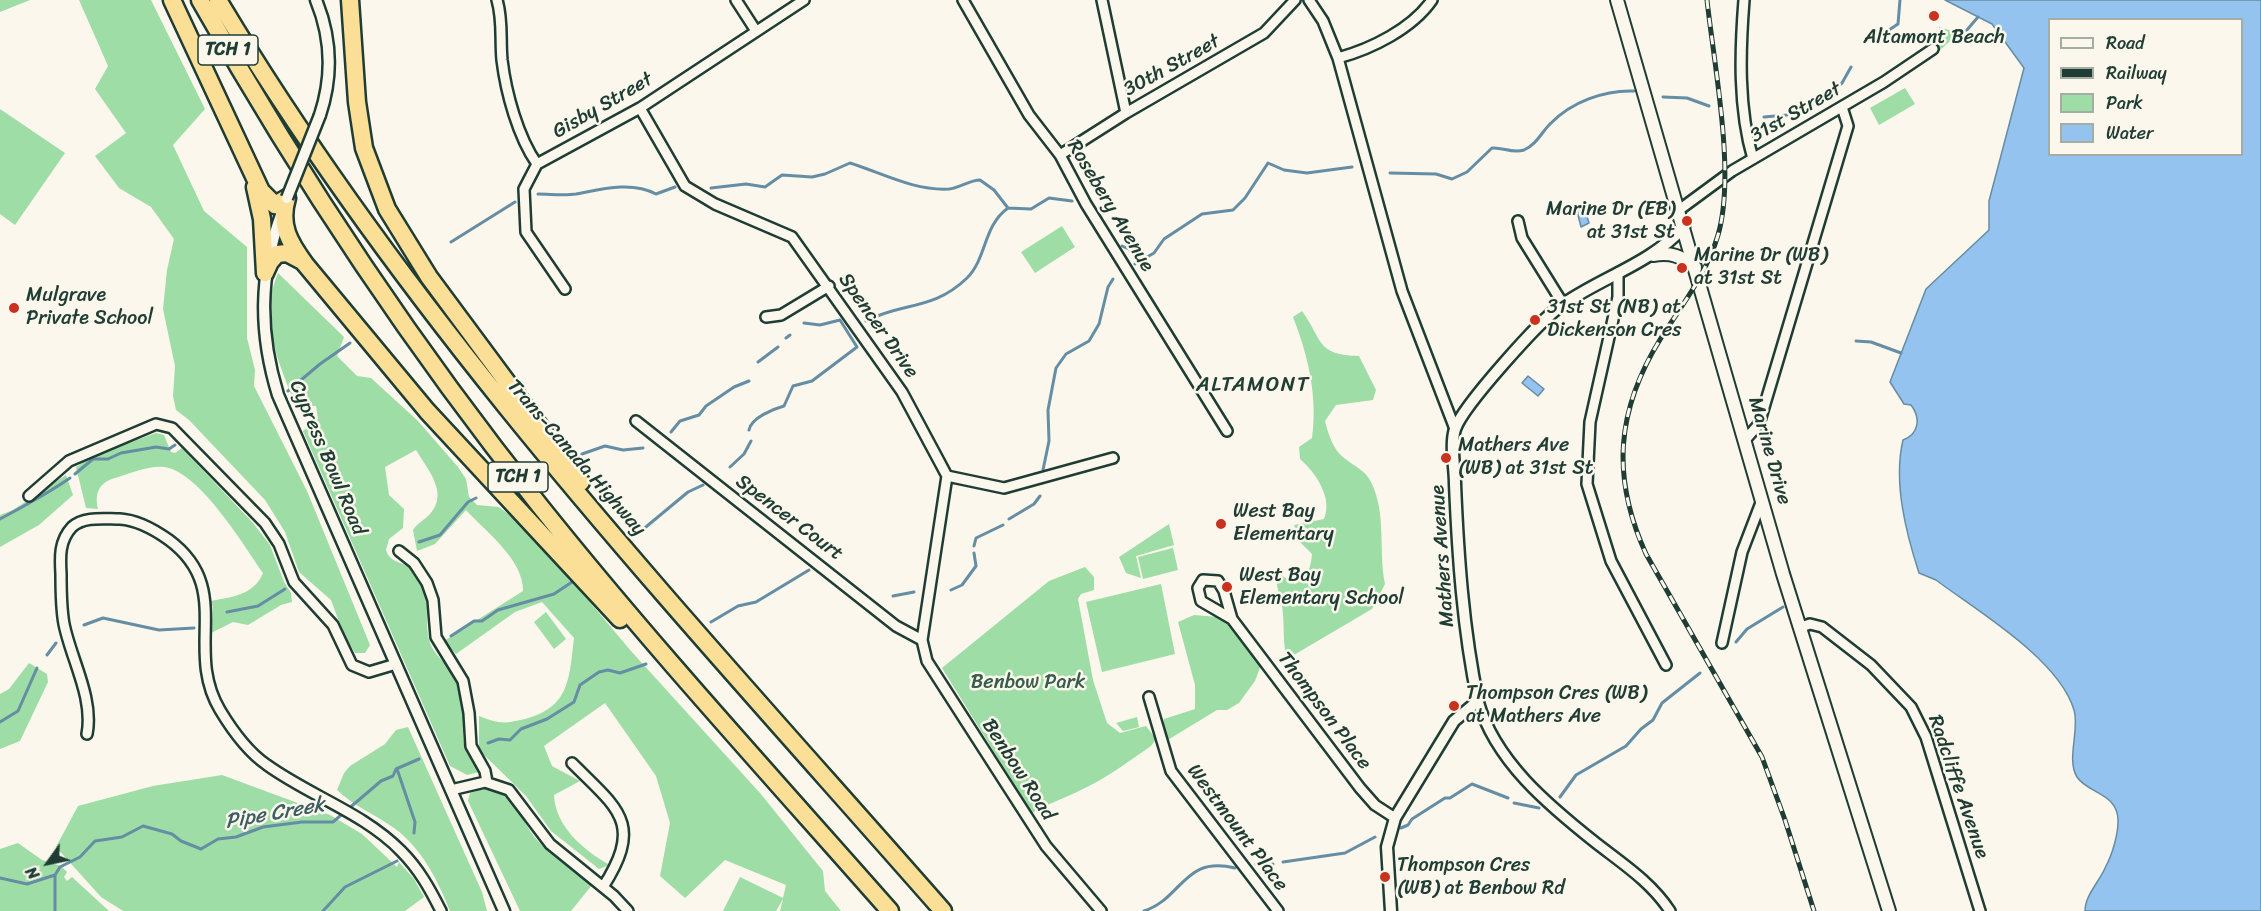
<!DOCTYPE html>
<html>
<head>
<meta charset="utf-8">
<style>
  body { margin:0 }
  #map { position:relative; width:2261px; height:911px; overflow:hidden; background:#fbf7ec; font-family:Sriracha,sans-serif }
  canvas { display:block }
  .legend { position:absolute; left:2048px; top:18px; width:195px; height:138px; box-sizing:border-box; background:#fbf7ec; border:2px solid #a3ada2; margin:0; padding:8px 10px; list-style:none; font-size:18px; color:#1f3d34 }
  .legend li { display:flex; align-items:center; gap:12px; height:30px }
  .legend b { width:30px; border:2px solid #a3ada2 }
  .north { position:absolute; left:18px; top:833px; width:60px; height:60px; -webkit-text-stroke:4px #fbf7ec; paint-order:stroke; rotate:237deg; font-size:16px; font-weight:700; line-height:24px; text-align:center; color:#1f3d34 }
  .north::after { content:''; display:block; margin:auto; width:21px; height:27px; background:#1f3d34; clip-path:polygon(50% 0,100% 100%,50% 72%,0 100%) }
</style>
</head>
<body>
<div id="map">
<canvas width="2261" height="911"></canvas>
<ul class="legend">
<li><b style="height:8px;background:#fbf7ec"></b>Road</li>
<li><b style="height:8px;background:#1f3d34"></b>Railway</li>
<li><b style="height:16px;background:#9edda5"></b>Park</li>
<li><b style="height:16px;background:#94c3ef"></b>Water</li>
</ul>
<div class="north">N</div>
</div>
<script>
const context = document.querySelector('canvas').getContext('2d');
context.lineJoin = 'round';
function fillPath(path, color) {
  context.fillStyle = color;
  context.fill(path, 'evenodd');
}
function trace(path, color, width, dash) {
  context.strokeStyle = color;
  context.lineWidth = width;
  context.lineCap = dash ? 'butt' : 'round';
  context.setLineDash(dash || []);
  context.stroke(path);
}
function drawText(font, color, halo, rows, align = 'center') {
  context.font = font + ' Sriracha,sans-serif';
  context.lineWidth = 5;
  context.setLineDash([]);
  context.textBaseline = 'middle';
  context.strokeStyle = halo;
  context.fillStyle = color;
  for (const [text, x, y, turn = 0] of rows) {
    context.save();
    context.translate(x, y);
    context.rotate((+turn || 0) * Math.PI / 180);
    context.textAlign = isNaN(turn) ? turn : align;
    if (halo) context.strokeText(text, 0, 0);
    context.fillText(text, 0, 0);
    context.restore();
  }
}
fillPath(new Path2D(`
  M0 0H30L0 12Z
  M79 0H151L205 109 173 145 204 211 247 247V338L255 370 254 386 307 491 370 645 365 653H355L344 635 331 600 299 572 285 532 265 500 189 420 176 410 173 396 175 366 163 309 167 270 174 239 151 207 119 188 95 156 126 133 95 89 108 66Z
  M1939 27 1959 33 1938 52 1928 43 1940 33Z
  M1905 88 1915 104 1879 125 1870 108Z
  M0 109 65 153 15 225 0 214Z
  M1062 226 1075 247 1035 273 1021 252Z
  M278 273 344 337 337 356 357 376 371 378 418 421 458 467 466 479 469 497 477 505 499 507 530 531 631 651 760 793 823 871 825 891 841 911H780L783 899 776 911H723L740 877 783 898 786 885 725 860 685 898 660 876 670 823 656 776 605 703 544 746 552 766 580 781 554 795C555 826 584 851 610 865L599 869 551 831 526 796 479 750V716C500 724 503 724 525 719 570 707 569 679 574 638L542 602 515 612 456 654 444 641 523 591C524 560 486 532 466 510L435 544 417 551 413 530C417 523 425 520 430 514 449 493 428 470 416 450L385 467 389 495 404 509 403 528 389 539 386 550C390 563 401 561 410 568 416 573 420 581 423 588 430 606 424 625 430 643 436 659 452 666 459 683 466 703 461 724 464 743 466 755 474 761 479 772L467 775 450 766 303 431 318 419 316 406 296 407C279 362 258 321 278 273Z
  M1302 311C1323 340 1316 355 1359 356L1376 390 1373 400 1336 405 1325 421C1328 433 1333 450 1344 458 1354 466 1365 470 1371 482 1387 514 1378 551 1385 584L1372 609 1287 659C1282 641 1285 624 1282 606 1281 595 1276 590 1277 578L1281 575 1295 584C1308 579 1311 566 1312 554L1300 542 1294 525 1324 519C1333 498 1316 473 1300 459L1299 447 1312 438C1318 397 1308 355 1293 317Z
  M156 433 164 435 171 452 175 453 182 448 253 523 270 545 284 582 291 593 292 602 281 605 248 625 233 622 211 633 213 607 211 601C232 597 254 595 263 573 243 544 203 478 169 468 155 463 130 473 115 478 100 482 94 493 98 509L86 508 76 467 95 455Z
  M66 475 73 495 39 525 0 547V515L13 510Z
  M1169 524 1174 545 1136 556 1141 578 1126 573 1119 557Z
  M1173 548 1178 570 1143 579 1138 557Z
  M1085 567 1094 577V590L1081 594 1078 599 1093 680 1107 723 1120 733 1146 726 1156 739 1151 746C1129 761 1107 778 1083 789 1065 798 1049 803 1032 813L942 668 1049 581Z
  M1161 584 1175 654 1102 672 1086 602Z
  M546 612 566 639 554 649 534 622Z
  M1194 615 1218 617 1231 627 1261 665 1255 681 1239 703 1227 710H1217L1166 741 1162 732 1164 719 1195 709V685L1178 622Z
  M29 663 47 674 48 682 20 741 0 749V694L9 689Z
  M1137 717 1139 727 1123 731 1116 723Z
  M408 727 482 892 487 911H450C437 878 419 843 388 824 370 812 353 805 337 790L344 773 350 766 385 744 396 730Z
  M222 775 330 815 362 834 397 867 399 862 414 879 424 897 405 911H123L101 897 56 847 78 806 153 786Z
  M489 787C516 793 521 823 538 841 553 857 574 871 592 885L571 911H520L468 801 470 793Z
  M18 843 42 860 61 866 67 872 64 877 67 881 72 877 109 911H0V849Z`), '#9edda5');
const water = new Path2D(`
  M1945 0H2261V911H2085C2085 895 2100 881 2106 866 2112 855 2118 835 2118 822 2119 793 2088 794 2077 777 2066 759 2080 730 2074 710 2059 659 1977 611 1936 580L1919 573C1906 533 1893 482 1903 440 1919 434 1921 418 1911 405L1904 404 1890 382 1926 289 1989 230V201L2024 68 1992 24ZM2050 20H2242V154H2050Z
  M1584 207 1589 223 1581 227 1577 211Z
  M1528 376 1544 389 1538 396 1522 383Z`);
fillPath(water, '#94c3ef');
trace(water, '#658da4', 1.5);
trace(new Path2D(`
  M1883 34 1898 24 1900 0
  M1961 37 1978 17
  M1663 97 1687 98 1709 106
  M1764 117 1787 115 1806 104H1817L1842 83 1851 67
  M1390 173 1436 174 1452 179 1467 172 1492 148C1503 147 1512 154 1524 150 1537 144 1541 133 1550 124 1571 102 1604 90 1634 91
  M711 188 746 184 765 187 782 175 812 177 825 174 850 163C882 173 914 191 949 189 959 188 970 180 980 180L994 190 1008 208
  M538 194C550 194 564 196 576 194 602 189 632 181 656 194L675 187
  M451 242 515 202
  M1122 246 1147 257
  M1135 264 1154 253 1164 239 1202 214 1233 210 1245 198 1268 163 1284 170 1307 173 1352 167
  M866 321C902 302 933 311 967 278 987 258 983 226 1008 208L1031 209 1049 198 1072 201
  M786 338 790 335
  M1856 341 1871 342 1901 353
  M758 362 778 347
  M288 391 320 364 350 343
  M749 430C751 418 773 409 784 406L793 386 812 381 857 347 840 320 820 325 804 323
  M671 432 680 421 699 415 706 406 734 387 749 381
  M582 454 605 446 623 450 643 448
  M730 467 744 454 751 441
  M1043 470 1049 441 1048 410 1056 368 1066 354 1089 341 1099 324 1108 287 1113 279
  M75 474 93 459H108L121 453 156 447 169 449 175 445
  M0 519C24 506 47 494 70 478
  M1009 519 1034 504 1040 496
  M641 531 688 492 703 485
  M419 542 440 535 468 502 476 498
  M974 546 976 538 1003 525
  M951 590 962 585 976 566 974 553
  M893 596 914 592
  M227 612 258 606 285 589
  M711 622 738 606 756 602 809 570
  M84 625 103 618 159 630 194 628
  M451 636 474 621H482L498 610 554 594 572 582
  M1736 642 1747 629 1783 607
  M47 655 56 643
  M0 722 18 711 37 668
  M488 743 499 739 510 740 521 729 547 719 574 702 580 685 599 672 608 670 620 673 646 664
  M397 769 415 822 414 833
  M1560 797 1576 775 1626 746 1641 729 1653 720 1662 703 1700 673
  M1514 803 1539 808
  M1401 828 1408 825 1412 819 1445 798H1450L1472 784 1508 798
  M1283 862 1345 853 1375 837
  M1256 864H1273
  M55 875 60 867 80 857 95 841 122 837 143 826 172 834 181 841 201 849 218 839 236 837 263 827 302 822H333L381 781 393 776 396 769 419 759
  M55 875V911
  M0 878 27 884 55 875
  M323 911 345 887 397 861
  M1144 911C1183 898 1184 855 1235 868`), '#658da4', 3);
const minor = new Path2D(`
  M497 0C503 20 500 39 502 60 506 93 518 137 537 164
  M736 0 756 31
  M963 0 1029 115 1060 155 1086 204 1227 431
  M1102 0 1126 113
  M1309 0 1323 21 1338 58 1402 291 1455 429
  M1744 0C1740 51 1738 108 1753 159
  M1338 58C1371 49 1412 29 1432 0
  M640 108 685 186 715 204 792 237 902 392 939 461 947 476 922 640 927 661 1046 846 1101 911
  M1060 155 1126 113 1264 33 1295 0
  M1679 210 1732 171 1884 82 1933 49
  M1518 221 1522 238 1563 304
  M1618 273V297L1590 422 1587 484 1611 561 1666 665
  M565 289 526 232 524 189 537 164 640 108 804 0
  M766 317 781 315 829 286
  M636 421 896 626 922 640
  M1746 439 1759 424 1848 126 1842 107
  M947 476 1004 488 1113 458
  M29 496 69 461 156 424 172 428 265 523 279 544 294 582 333 625 352 665 369 672 396 664
  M399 551 414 563 427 583 433 600 436 637 463 681 469 713 471 746 485 771 487 782
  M1232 619 1201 601 1198 588 1203 580 1218 581 1224 591 1232 619 1360 788 1375 805 1395 818
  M1801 627 1810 624 1822 627 1871 665 1911 707 1926 737 1980 911
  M1722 643 1742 552 1762 500
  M1149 697 1171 771 1278 911
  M1478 701C1495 761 1548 805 1596 843 1623 864 1651 882 1670 911
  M87 734C94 698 71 659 64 624 61 608 61 591 61 574 60 557 59 541 72 527 84 516 104 519 120 519 137 520 155 530 169 540 235 589 183 648 220 710 232 730 248 752 267 765 310 796 364 813 401 851 419 869 430 889 441 911
  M572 763C618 809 644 823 603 887
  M451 790 485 782 509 790 550 844 614 896 628 911`);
const tertiary = new Path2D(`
  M316 0C332 39 333 76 320 115
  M281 215C259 276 259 333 278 395L504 911
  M1391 911 1387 847 1395 818 1454 721 1478 701C1463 629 1458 556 1455 484 1455 467 1450 445 1455 429 1463 406 1540 320 1562 305 1602 277 1650 264 1684 227`);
const secondary = new Path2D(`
  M1617 0 1783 574 1889 911
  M1653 255C1672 252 1680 256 1695 267`);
const motorway = new Path2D(`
  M172 0 261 191 275 205 287 198
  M200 0C300 177 413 347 540 506 651 645 772 777 890 911
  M218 0C419 336 686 618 943 911
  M350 0 357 102 364 148 387 209 429 277 581 482
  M255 187 262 219 265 273
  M287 198C279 225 289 242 305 264L427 411 620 619
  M265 273 270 262 277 254 287 253 302 261`);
trace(minor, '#1f3d34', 14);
trace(tertiary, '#1f3d34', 15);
trace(secondary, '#1f3d34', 16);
trace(motorway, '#1f3d34', 21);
trace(minor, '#fbf7ec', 9);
trace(tertiary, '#fbf7ec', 10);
trace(secondary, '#fbf7ec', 12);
trace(motorway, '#fbdf96', 16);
const rail = new Path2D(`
  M1707 0C1714 65 1736 174 1718 235 1707 273 1682 305 1661 338 1616 410 1611 477 1646 554L1762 757 1785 820 1814 911`);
trace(rail, '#1f3d34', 5);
trace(rail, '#fbf7ec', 3, [9]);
const tertiaryBridge = new Path2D(`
  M287 198 320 115`);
trace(tertiaryBridge, '#1f3d34', 15, []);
trace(tertiaryBridge, '#fbf7ec', 10);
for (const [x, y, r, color] of [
  [1934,16,6,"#c8321e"],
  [1687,221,6,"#c8321e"],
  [1682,268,6,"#c8321e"],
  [14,308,6,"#c8321e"],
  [1535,320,6,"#c8321e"],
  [1446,458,6,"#c8321e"],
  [1221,524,6,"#c8321e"],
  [1227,587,6,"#c8321e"],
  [1454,706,6,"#c8321e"],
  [1385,877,6,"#c8321e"]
]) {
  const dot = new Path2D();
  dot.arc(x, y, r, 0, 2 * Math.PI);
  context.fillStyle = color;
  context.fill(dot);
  trace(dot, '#fbf7ec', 2);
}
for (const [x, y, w] of [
  [228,50,60],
  [518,477,60]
]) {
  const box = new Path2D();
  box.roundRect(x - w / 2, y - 15, w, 30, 4.5);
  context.fillStyle = '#fbf7ec';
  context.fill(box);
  trace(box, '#1f3d34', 1.5);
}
drawText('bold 18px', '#1f3d34', null, [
  ["TCH 1",228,50],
  ["TCH 1",518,477]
]);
drawText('20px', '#1f3d34', '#fbf7ec', [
  ["Altamont Beach",1934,38,"center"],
  ["Marine Dr (EB)",1675,210,"right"],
  ["at 31st St",1675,233,"right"],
  ["Marine Dr (WB)",1694,256],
  ["at 31st St",1694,279],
  ["Mulgrave",26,296],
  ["Private School",26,319],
  ["31st St (NB) at",1547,308],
  ["Dickenson Cres",1547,331],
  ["Mathers Ave",1458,446],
  ["(WB) at 31st St",1458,469],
  ["West Bay",1233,512],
  ["Elementary",1233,535],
  ["West Bay",1239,576],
  ["Elementary School",1239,599],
  ["Thompson Cres (WB)",1466,694],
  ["at Mathers Ave",1466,717],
  ["Thompson Cres",1397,866],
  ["(WB) at Benbow Rd",1397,889]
], 'left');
drawText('20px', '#1f3d34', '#fbf7ec', [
  ["30th Street",1172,66,-29],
  ["Gisby Street",603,106,-30],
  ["31st Street",1796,113,-30],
  ["Rosebery Avenue",1110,206,59],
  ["Spencer Drive",878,326,55],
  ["Marine Drive",1769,451,74],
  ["Cypress Bowl Road",327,458,67],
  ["Trans-Canada Highway",576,458,49],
  ["Spencer Court",789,518,37],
  ["Mathers Avenue",1443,556,-94],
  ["Thompson Place",1324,711,53],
  ["Benbow Road",1018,770,57],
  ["Radcliffe Avenue",1958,787,71],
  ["Westmount Place",1237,828,53]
]);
drawText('20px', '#385d4b', '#fbf7ec', [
  ["Benbow Park",1028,683]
]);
context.letterSpacing = '1.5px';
drawText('21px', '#1f3d34', '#fbf7ec', [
  ["ALTAMONT",1253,386]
]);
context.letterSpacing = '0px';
drawText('italic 21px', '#3c5e63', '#fbf7ec', [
  ["Pipe Creek",275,814,-10]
]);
</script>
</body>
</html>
